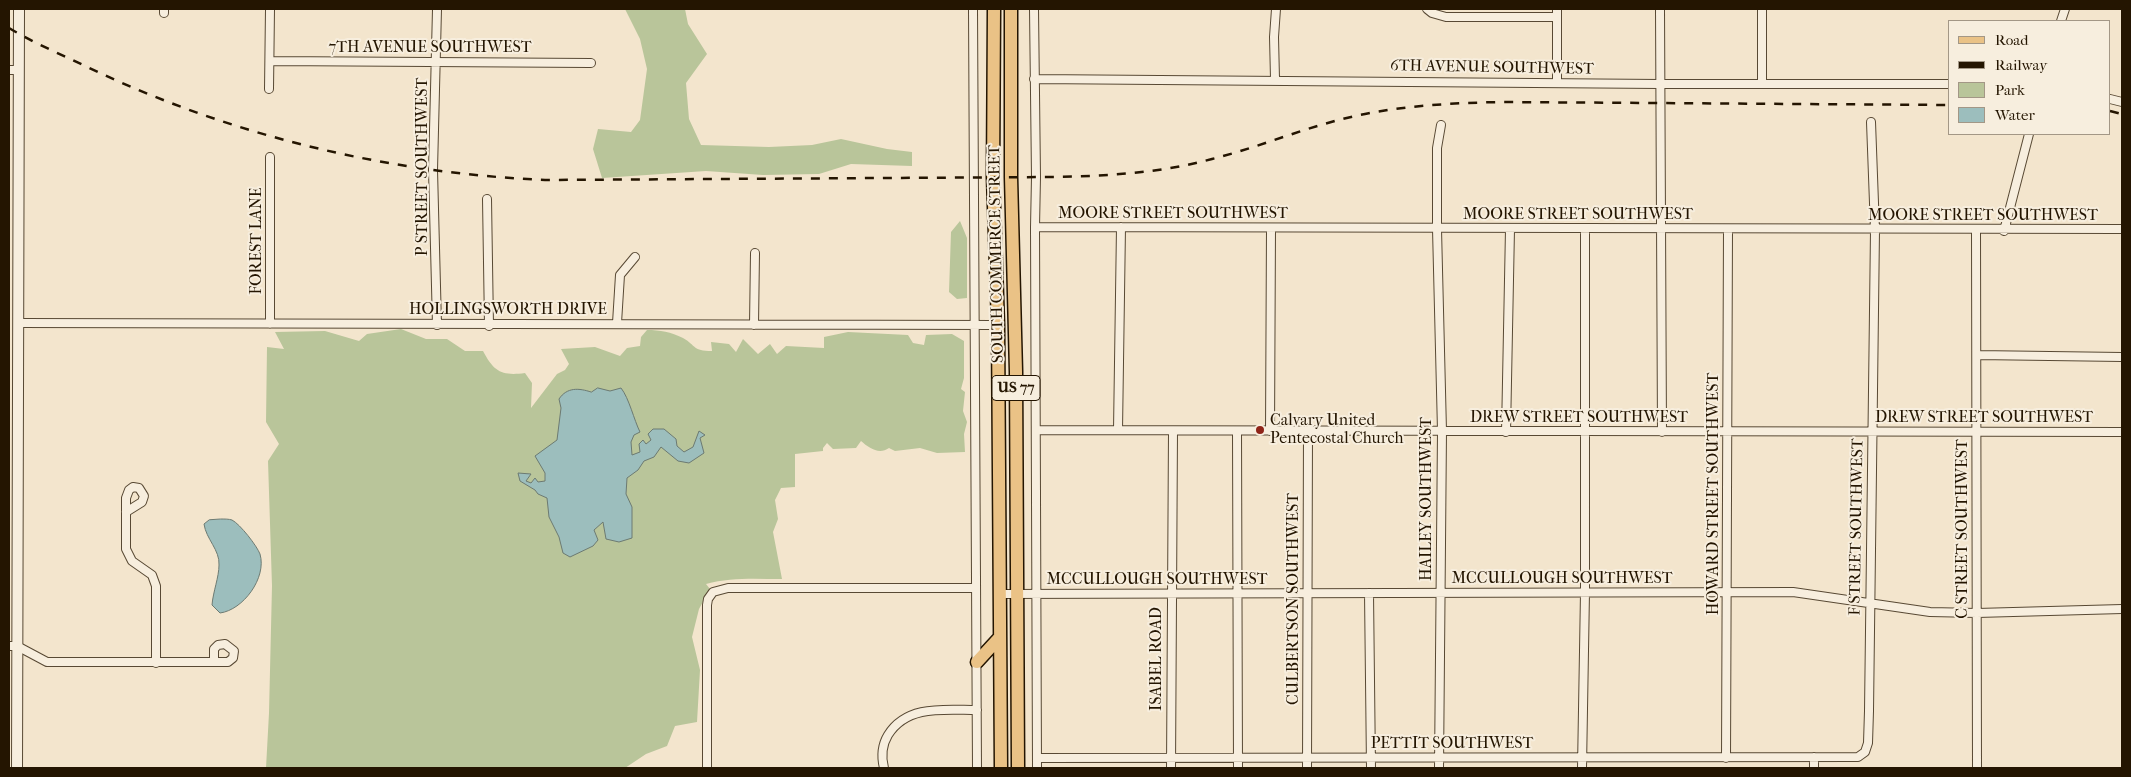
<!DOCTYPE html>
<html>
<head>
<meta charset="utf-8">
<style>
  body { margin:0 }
  #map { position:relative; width:2131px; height:777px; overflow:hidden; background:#f3e5cd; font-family:"IM FELL French Canon",serif }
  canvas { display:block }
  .frame { position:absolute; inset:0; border:10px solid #241501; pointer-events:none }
  .legend { position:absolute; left:1948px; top:20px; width:162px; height:115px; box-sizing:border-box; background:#f7eede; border:1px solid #a39786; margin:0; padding:6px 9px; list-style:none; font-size:15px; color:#241501 }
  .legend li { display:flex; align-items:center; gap:10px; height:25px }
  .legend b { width:25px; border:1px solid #a39786 }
</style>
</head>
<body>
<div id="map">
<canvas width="2131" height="777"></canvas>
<div class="frame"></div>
<ul class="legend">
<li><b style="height:6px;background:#eac286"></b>Road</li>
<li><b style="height:6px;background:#241501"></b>Railway</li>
<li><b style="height:14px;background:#b9c59a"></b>Park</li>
<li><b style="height:14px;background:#9cbebd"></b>Water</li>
</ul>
</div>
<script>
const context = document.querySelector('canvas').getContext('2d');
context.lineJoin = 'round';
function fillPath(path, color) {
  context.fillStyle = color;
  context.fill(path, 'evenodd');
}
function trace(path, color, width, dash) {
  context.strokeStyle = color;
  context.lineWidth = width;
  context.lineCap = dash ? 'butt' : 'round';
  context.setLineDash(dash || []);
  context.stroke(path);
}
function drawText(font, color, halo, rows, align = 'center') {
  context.font = font + ' "IM FELL French Canon",serif';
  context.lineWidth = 4;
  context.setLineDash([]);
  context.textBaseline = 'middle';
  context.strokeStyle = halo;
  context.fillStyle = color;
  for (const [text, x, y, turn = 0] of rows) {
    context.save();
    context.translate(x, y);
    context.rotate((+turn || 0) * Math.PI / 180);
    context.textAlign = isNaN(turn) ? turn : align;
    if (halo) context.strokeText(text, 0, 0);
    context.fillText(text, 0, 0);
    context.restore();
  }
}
fillPath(new Path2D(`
  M625 9H685L688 24 707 54 686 83 689 119 701 145 769 147 812 145 841 139 887 149 912 152V166L851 164 819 174 763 175 706 171 602 178 593 149 598 129 631 132 640 120 647 69 640 39Z
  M960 221 967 238V298L957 299 949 292 951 232Z
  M401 329 426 339H447L465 351H483C494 372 502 376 525 373L532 383 531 408 557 374 565 370 569 364 561 349 595 347 620 356 627 348 640 346 641 337 647 330C660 330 671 332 683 338 697 346 692 351 712 351L711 342 729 344 736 352 743 339 758 354 770 344 777 354 786 346 824 348V337L848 332 908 335 913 343 924 345 926 335 952 334 964 341V378L961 389 965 392 963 411 967 422 964 434 965 452 937 453 920 448 895 451 889 448C879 455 869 448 861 441L856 448 833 449 827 443 823 448V451L795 454V487L781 488 775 500 778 519 773 532 782 579C756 579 731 577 706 584L710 589 699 609 692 637 700 670 697 722 675 726 667 746 646 754 625 768H266L269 713 272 586 268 461 279 444 266 422 267 347 284 349 275 332 325 331 359 341 367 334Z`), '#b9c59a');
const water = new Path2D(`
  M598 388 610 391 621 388C629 398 634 420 640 432L634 435 631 442 632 455 640 452 639 444 643 440 646 444 651 440 648 434 653 429H664L676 439 677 446 684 452 693 447 699 431 705 435 700 438 704 453 689 463 678 461 661 447 654 457 644 461 638 470 627 478 626 494 632 507V538L619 542 606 539 603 522 594 530 598 540 593 546 570 557 563 553 559 537 549 517 547 498 538 494 535 490 520 481 518 473 531 474 526 481 531 483 535 478 538 482 545 481V473L535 456 557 440 561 408 559 399C567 387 579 388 591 392Z
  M221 519C225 519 229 519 232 520 240 524 257 546 260 554 267 578 243 610 220 613L212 605C213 592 219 577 219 565 220 550 206 539 204 524L209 520Z`);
fillPath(water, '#9cbebd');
trace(water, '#6c7a72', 1);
const minor = new Path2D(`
  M164 9V13
  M437 9 433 170 437 325
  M973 9 977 768
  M1034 9 1036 177 1035 227 1037 768
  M1427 9 1432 13 1446 17H1557
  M1660 9 1662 432
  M1762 9V84
  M2061 21 2065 9
  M270 61 591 63
  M9 70H18
  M1034 79 1660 84H1950
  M1275 79 1274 37 1276 9
  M1557 82V9
  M269 89 270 9
  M2110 99 2122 102
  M487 199 489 326
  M1035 227 2122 229
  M1976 230 1977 768
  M2004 231 2029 134
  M19 323 998 325
  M617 323 620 275 635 257
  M270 324V157
  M754 325 755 253
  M1977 355 2122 357
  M1036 430 2122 432
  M1118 430 1121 227
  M1237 431 1238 768
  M1270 431 1271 228
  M1506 432 1510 229
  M126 512 142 502 144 496 139 488 133 487 129 490 126 498V549L132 561 152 575 156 586V663
  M1369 593 1371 768
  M999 594 1793 592 1930 612 1977 613 2122 609
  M9 646H17L47 662H228L233 658 234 651 225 644 218 645 214 649V662
  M1037 758 1858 757 1865 752 1868 743 1869 711 1875 230 1871 122
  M1726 758 1728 229
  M707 768V605L708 599 713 592 728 588H976
  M884 768C881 756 882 745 888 735 907 704 946 710 977 710
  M1171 768 1173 431
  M1307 768 1308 431
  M1439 768 1442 431 1437 229V148L1441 125
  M1582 768 1585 592V229
  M1814 768V757`);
const tertiary = new Path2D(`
  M17 768 19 9`);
const primary = new Path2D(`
  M994 9 993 177 998 325 1001 768
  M1011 9V177L1016 372 1018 768
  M977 662 1000 637`);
trace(minor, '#584934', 10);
trace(tertiary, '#584934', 12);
trace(primary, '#241501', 15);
trace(minor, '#f7eede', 8);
trace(tertiary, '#f7eede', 10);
trace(primary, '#eac286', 12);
trace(new Path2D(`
  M9 28C32 42 58 53 83 65 228 135 385 173 545 180L1054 177C1107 176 1160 173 1212 159 1264 146 1312 124 1365 114 1410 105 1455 103 1501 102L1950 105
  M2110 111 2122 114`), '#241501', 2.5, [9, 9]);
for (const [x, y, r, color] of [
  [1260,430,5,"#8f2418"]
]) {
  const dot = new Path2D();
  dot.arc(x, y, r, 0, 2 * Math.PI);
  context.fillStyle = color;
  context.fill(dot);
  trace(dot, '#f7eede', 2);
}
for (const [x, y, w] of [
  [1016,388,48]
]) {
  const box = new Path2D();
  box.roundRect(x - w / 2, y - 12.5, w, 25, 4);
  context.fillStyle = '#f7eede';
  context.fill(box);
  trace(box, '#241501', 1);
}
drawText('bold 15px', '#241501', null, [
  ["US 77",1016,388]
]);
drawText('16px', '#241501', '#f7eede', [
  ["7TH AVENUE SOUTHWEST",430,48],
  ["6TH AVENUE SOUTHWEST",1492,68,1],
  ["P STREET SOUTHWEST",423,167,-90],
  ["MOORE STREET SOUTHWEST",1173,214],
  ["MOORE STREET SOUTHWEST",1578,215],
  ["MOORE STREET SOUTHWEST",1983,216],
  ["FOREST LANE",257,241,-90],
  ["SOUTH COMMERCE STREET",997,254,-91],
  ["HOLLINGSWORTH DRIVE",508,310],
  ["DREW STREET SOUTHWEST",1579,418],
  ["DREW STREET SOUTHWEST",1984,418],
  ["HOWARD STREET SOUTHWEST",1714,494,-90],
  ["HAILEY SOUTHWEST",1427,499,-90],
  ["F STREET SOUTHWEST",1857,527,-89],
  ["C STREET SOUTHWEST",1963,529,-90],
  ["MCCULLOUGH SOUTHWEST",1562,579],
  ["MCCULLOUGH SOUTHWEST",1157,580],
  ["CULBERTSON SOUTHWEST",1294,599,-90],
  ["ISABEL ROAD",1157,659,-90],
  ["PETTIT SOUTHWEST",1452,744]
]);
drawText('16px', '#241501', '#f7eede', [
  ["Calvary United",1270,421],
  ["Pentecostal Church",1270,439]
], 'left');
</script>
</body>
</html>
